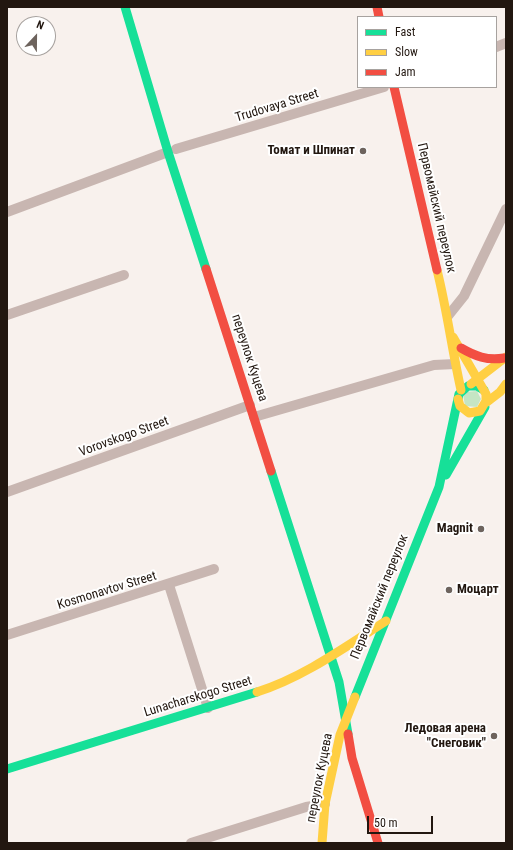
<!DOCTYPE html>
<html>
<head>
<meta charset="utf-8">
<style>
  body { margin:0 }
  #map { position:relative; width:513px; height:850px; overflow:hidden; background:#f8f1ed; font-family:"Roboto Condensed",sans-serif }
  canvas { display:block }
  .frame { position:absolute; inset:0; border:8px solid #221710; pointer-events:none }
  .legend { position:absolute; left:357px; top:16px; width:140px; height:72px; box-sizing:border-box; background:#fff; border:1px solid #a7a29f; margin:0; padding:5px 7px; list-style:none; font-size:12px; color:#221710 }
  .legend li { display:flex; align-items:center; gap:8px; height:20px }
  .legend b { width:20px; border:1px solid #a7a29f }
  .north { position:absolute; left:16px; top:16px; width:40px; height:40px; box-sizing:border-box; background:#fff; border:1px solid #a7a29f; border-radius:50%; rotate:22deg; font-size:11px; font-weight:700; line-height:16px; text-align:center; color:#221710 }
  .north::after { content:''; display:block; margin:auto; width:14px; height:18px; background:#6d635d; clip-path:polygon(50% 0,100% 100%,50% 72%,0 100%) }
  .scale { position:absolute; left:367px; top:816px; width:66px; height:18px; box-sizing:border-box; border:2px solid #221710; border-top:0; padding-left:5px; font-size:12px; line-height:14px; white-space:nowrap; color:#221710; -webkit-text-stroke:3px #fff; paint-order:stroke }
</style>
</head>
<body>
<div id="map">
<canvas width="513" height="850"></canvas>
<div class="frame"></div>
<ul class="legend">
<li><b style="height:5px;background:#16e098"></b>Fast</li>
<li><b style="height:5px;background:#ffcf43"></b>Slow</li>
<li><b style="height:5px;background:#f24e42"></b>Jam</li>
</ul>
<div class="north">N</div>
<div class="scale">50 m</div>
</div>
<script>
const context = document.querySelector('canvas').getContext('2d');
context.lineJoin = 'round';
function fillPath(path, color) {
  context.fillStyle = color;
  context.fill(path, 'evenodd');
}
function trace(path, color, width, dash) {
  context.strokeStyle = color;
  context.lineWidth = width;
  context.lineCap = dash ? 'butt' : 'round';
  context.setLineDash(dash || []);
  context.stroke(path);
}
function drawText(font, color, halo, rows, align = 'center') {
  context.font = font + ' "Roboto Condensed",sans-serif';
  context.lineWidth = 4;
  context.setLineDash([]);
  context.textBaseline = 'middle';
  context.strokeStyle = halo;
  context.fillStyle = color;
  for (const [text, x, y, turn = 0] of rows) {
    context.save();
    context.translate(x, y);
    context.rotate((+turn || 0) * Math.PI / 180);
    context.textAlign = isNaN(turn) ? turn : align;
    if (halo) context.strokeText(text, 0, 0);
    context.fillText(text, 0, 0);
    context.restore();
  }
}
fillPath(new Path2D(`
  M477 391 481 399 477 407 465 406 463 394 465 392Z`), '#c5e5c4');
trace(new Path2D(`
  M496 47 506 43
  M176 149 384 87
  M7 212 168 152
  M7 315 124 275
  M448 316 464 296 506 209
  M254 417 434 365 455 364
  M7 492 250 405
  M169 585 208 708
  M7 635 214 569
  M191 843 306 807 325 804`), '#c8b6b1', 10);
trace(new Path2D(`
  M125 7 168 152 206 269
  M271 471 339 682 348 734
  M446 475 485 407
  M355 697 439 487 459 394 468 386H477L484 390
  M7 769 257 692`), '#16e098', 9);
trace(new Path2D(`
  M437 270C447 310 452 350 461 390
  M453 337 486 394V401L480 411 469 413 460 406 458 399
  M471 384 506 357
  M487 402 500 392 506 384
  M257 692C304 677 345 647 386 621
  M322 843 325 804 340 735 355 697`), '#ffcf43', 9);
trace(new Path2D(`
  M377 7 379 17
  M394 87 437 270
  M206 269 271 471
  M461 348C475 356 487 361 504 358
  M348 734 352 758 378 843`), '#f24e42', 9);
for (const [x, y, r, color] of [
  [363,151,4,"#6d635d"],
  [481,529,4,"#6d635d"],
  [449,590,4,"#6d635d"],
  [494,736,4,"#6d635d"]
]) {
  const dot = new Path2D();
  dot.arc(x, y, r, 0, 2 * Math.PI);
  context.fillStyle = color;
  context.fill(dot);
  trace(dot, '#fff', 1.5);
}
drawText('13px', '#221710', '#fff', [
  ["Trudovaya Street",277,106,-17],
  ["Первомайский переулок",436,208,77],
  ["переулок Куцева",249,358,72],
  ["Vorovskogo Street",124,437,-20],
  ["Kosmonavtov Street",107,591,-17],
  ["Первомайский переулок",380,597,-68],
  ["Lunacharskogo Street",198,697,-17],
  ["переулок Куцева",320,778,-79]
]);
drawText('bold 13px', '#221710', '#fff', [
  ["Томат и Шпинат",355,151],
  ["Magnit",473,529],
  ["Моцарт",457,590,"left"],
  ["Ледовая арена",486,729],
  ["\"Снеговик\"",486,744]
], 'right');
</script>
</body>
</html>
